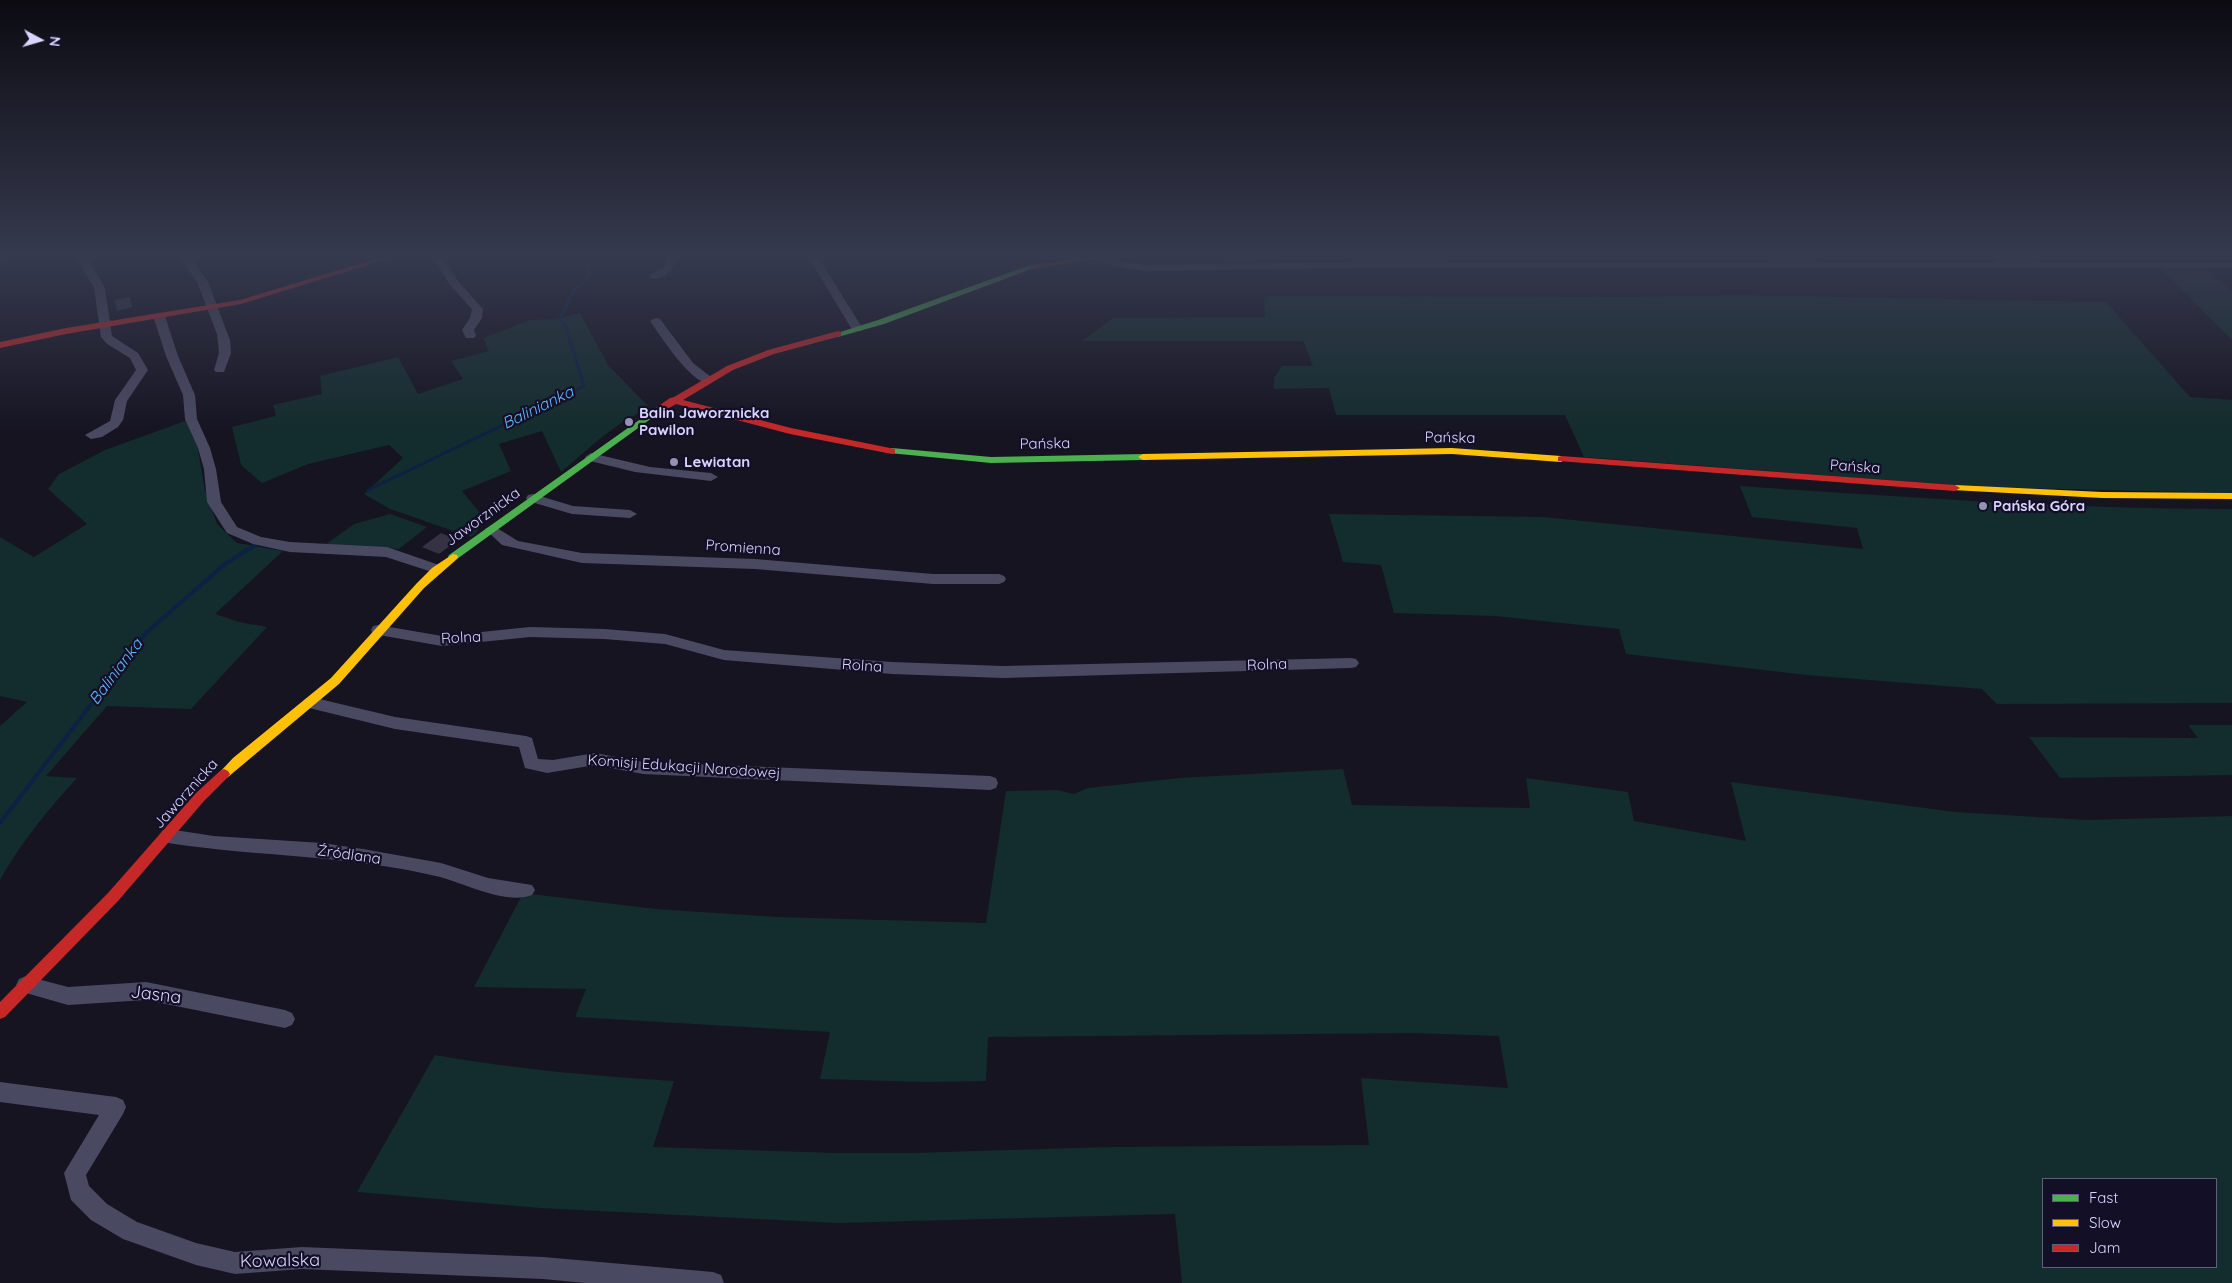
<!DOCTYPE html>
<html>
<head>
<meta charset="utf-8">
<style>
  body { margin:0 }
  #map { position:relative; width:2232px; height:1283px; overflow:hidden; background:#161421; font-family:Quicksand,sans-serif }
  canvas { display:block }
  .legend { position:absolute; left:2042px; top:1178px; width:175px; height:90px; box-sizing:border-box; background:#130f26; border:1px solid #625e7d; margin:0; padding:6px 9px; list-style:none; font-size:15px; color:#d9d4ff }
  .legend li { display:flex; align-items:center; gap:10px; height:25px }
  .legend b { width:25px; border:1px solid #625e7d }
  .north { position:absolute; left:15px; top:15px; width:50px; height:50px; -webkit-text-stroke:4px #130f26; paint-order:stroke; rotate:96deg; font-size:14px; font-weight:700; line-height:20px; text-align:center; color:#d9d4ff }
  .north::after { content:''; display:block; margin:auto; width:18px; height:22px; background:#d9d4ff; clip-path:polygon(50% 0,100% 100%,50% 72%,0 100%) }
</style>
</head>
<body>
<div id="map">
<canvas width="2232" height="1283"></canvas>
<ul class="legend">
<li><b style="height:6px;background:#4caf50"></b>Fast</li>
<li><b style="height:6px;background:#ffc107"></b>Slow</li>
<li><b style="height:6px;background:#c62828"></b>Jam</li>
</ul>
<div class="north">N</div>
</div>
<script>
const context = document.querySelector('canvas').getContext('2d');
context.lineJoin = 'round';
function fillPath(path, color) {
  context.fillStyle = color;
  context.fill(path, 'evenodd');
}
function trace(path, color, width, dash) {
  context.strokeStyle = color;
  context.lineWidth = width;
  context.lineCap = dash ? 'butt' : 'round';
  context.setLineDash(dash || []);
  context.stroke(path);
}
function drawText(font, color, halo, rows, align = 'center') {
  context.font = font + ' Quicksand,sans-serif';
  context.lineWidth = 4.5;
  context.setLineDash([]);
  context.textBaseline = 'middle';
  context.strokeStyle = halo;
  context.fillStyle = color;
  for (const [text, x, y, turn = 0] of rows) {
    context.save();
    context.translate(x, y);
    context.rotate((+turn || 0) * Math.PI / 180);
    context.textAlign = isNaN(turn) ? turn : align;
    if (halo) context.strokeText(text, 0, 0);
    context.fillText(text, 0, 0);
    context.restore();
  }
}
fillPath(new Path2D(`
  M1349 255H1446L1448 264 1350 263Z
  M1767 255H1817L1819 263H1770Z
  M1994 255H2035L2037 263H1998Z
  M2158 266 2203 267 2232 291V340Z
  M1739 295 2106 302 2190 397 2232 400V493L1977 487 1584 457 1565 415H1336L1329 388 1274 389V378L1282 366H1313L1303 341H1082L1113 318 1265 317 1264 296 1631 297Z
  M580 313 608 365 650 408C616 421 590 448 561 472L542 431 499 444 511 471 462 491 480 513 465 524 479 530 471 537 390 509 364 494 403 458 389 445 308 464 262 483 241 465 232 427 276 416 273 405 322 394 320 376 398 357 418 394 463 379 451 361 489 351 483 338 530 320 556 319Z
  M188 420 198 449 205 491 217 524 237 543 283 551 215 614 239 622 267 627 191 709 107 706 46 776 77 778C48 810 21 842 0 880V726L27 702 0 696V537L34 557 87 524 48 489 59 474 105 450Z
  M1740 486C1904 497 2068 509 2232 509V703L1997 704 1982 689 1806 675 1626 654 1619 629 1495 616 1394 613 1381 565 1343 562 1329 514 1543 517 1863 549 1857 528 1752 517Z
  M390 514 427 527 399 549 325 545 354 524Z
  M2188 725H2232V775L2060 778 2029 737 2198 738Z
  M1343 769 1352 805 1530 808 1526 778 1628 792 1634 821 1746 841 1731 782 1955 812 2087 820 2232 816V1283H1182L1175 1214 838 1223 540 1208 357 1192 435 1055C514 1069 594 1076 674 1081L653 1147 834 1153H913L1110 1147 1369 1145 1361 1078 1508 1088 1499 1036 1414 1033 988 1037 986 1081 928 1082 820 1079 830 1032 575 1017 586 989 474 987 523 893 656 909 778 917 986 923 1006 791 1057 790 1074 794 1088 788 1179 778ZM2043 1179H2216V1267H2043Z`), '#132c2d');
trace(new Path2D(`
  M368 490 584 386 566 327 559 319 573 292 590 276 588 265`), '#0d2144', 3);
trace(new Path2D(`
  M0 823 146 633 225 564 255 545`), '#0d2144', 4);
fillPath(new Path2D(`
  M130 297 132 307 117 311 115 300Z
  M441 533 458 540 439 554 422 547Z`), '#343243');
fillPath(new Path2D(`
  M0 255H8L0 259Z
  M75 255H86L105 288 112 336 138 353 148 370 127 401 123 420 118 427 102 437 91 439 85 435 110 421 115 400 136 370 130 358 107 344 101 337 94 288Z
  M178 255H189L208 282 230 340 231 353 224 372H216L214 370 219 353 217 334 197 282Z
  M431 255H441L458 281 483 309 482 318 474 330 476 336 474 338H466L462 330 470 318 472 309 450 285Z
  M670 255H680C673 267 666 282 650 278V274L662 269Z
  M807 255H817L863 329 861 331H853Z
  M1104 255 1118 261 1144 265 1349 262H2232V268H1349L1144 271 1112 266 1097 258Z
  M159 313 165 316 178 356 195 395 197 419 210 448 216 469 221 502 237 527 261 537 290 542 387 547 442 566 444 569 442 572H432L386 557 290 552 253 544 227 533 207 502 204 469 198 448 185 419 183 395 166 356 153 316Z
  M656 318 660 319 693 363 711 377 713 380 711 383C693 387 660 335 650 321Z
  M591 453 650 467 711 473 718 477 711 481 635 472 586 460 585 457Z
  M533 494 573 506 630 510 637 514 630 518 572 514 528 501 526 498 528 495Z
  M492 525 518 541 582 553 755 559 933 574H999L1004 576 1006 579 1004 582 999 584H933L755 569 582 563 502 545 485 529Z
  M378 625 442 636 530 627 604 629 665 634 724 650 892 662 1003 666 1351 658 1356 659 1359 663 1356 667 1351 668 1003 678 892 674 724 660 665 644 604 639 530 637 442 646 373 634 371 630 373 626Z
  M311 697 395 717 526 736 532 738 538 759 553 760 595 753 643 762 990 776 996 778 998 783 996 788 990 790 643 774 595 765 547 773 525 768 519 747 395 729 305 707 303 703 305 699Z
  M168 829 214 836 322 843 363 849 441 863 488 878 532 885 535 890 532 895C506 905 466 884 440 877 351 855 259 857 168 843L162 841 159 836 162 831Z
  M26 976 68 987 146 982 285 1010 292 1013 295 1019 292 1025 285 1028 146 1000 68 1005 19 991 16 985 19 979Z
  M0 1082 116 1097 123 1100 126 1107 123 1114 86 1175 89 1186 107 1204 137 1222 196 1243 235 1252 302 1247 543 1257 713 1272 721 1275 724 1283H585L543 1279 302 1269 235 1274 196 1265 123 1239 91 1220 71 1200 64 1173 99 1115 0 1102Z`), '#4a4962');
fillPath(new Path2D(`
  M1030 265 1037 267 884 324 838 337 834 334 878 320Z
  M649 413 654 416 652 418 457 559H449L448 557 449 555Z
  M892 448 991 457 1143 454 1148 457 1143 460 991 463 889 453V449Z`), '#4caf50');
fillPath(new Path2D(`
  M1452 448 1561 456 1566 459 1561 462 1452 454 1143 460 1138 457 1143 454Z
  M1955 485 2102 492 2232 493V499L2102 498 1952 490 1950 488Z
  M453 554 457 555 458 557 457 559 424 588 339 684 228 777 224 779 220 777 218 774 233 758 331 678 417 583 432 568Z`), '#ffc107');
fillPath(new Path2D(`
  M388 255H401L241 304 66 334 0 348V342L66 328 240 300Z
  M1098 255H1120L1033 269 1029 267 1033 265Z
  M838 331 841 332V336L774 354 733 370 683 400 791 428 895 449V453L892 454 790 434 676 404 652 418 649 419 644 416 670 398 674 397 727 366 768 350Z
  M1561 456 1955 485 1960 488 1955 491 1558 461V457Z
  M224 769 228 771 230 774 228 777 204 801 118 901 5 1017 0 1019V1002L108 893 196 793 220 771Z`), '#c62828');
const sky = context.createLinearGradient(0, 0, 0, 435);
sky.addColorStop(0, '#0c0b12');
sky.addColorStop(0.59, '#363a4e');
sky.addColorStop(1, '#363a4e00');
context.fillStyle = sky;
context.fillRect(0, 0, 2232, 435);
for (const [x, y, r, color] of [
  [629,422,5,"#9591b1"],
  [674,462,5,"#9591b1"],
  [1983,506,5,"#9591b1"]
]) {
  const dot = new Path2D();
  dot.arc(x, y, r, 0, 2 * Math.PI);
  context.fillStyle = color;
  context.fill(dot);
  trace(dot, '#130f26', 2);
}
drawText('bold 15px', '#d9d4ff', '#130f26', [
  ["Balin Jaworznicka",639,413],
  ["Pawilon",639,430],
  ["Lewiatan",684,462],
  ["Pańska Góra",1993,506]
], 'left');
drawText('15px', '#d9d4ff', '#130f26', [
  ["Pańska",1450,438,1],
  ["Pańska",1045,444,-1],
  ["Pańska",1855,467,4],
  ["Jaworznicka",483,517,-36],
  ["Promienna",743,548,4],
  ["Rolna",461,638,-3],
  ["Rolna",1267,665,-2],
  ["Rolna",862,666,4],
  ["Komisji Edukacji Narodowej",684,767,4],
  ["Jaworznicka",186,794,-48],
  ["Źródlana",349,855,8]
]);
drawText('italic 16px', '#62b6ff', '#130f26', [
  ["Balinianka",538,408,-26],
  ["Balinianka",116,672,-53]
]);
drawText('18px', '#d9d4ff', '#130f26', [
  ["Jasna",156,995,7],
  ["Kowalska",280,1261,-1]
]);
</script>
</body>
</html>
